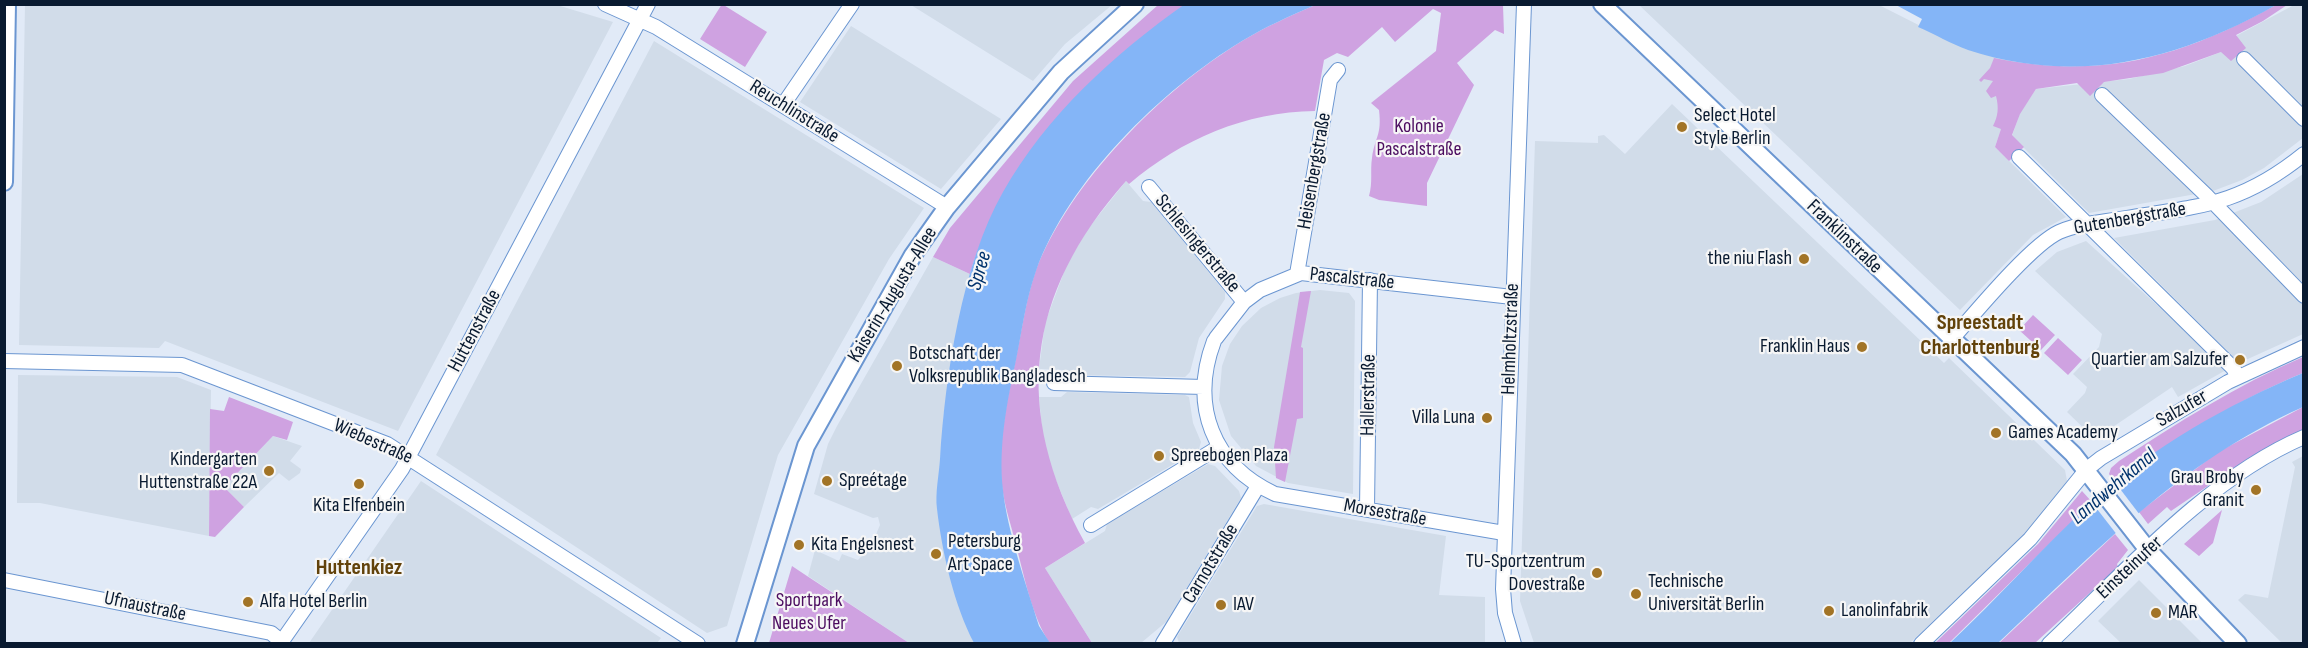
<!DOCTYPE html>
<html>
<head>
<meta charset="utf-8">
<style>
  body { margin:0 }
  #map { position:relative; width:2308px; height:648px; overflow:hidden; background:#e1eaf7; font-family:"Sofia Sans Condensed",sans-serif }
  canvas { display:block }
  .frame { position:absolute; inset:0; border:6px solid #091a30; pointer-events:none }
</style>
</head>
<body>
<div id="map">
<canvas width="2308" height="648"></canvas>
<div class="frame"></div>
</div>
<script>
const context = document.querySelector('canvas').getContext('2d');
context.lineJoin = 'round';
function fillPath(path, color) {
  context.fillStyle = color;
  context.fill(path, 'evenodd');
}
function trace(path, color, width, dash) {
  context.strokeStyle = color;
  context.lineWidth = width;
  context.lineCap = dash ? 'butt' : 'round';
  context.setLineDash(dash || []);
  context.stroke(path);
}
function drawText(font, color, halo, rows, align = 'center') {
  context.font = font + ' "Sofia Sans Condensed",sans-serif';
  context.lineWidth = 4.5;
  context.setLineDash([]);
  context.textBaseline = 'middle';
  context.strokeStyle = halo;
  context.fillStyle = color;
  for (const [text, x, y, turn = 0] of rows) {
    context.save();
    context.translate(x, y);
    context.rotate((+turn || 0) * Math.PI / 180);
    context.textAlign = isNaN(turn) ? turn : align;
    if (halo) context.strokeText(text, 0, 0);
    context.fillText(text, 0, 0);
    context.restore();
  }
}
fillPath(new Path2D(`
  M557 5 613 22 398 431 165 341 159 348 19 345 25 5Z
  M911 5H1112L1065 44 1033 81Z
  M1639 5H1879L1966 49 2024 64 1995 147 2066 217 2033 235 1960 310Z
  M2294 5H2303V138L2264 168 2242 180 2213 191 2089 213 2012 136 2020 113 2036 89 2129 79 2185 66 2221 52 2236 36Z
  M851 26 1001 119 941 189 800 102Z
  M654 41 924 208 889 259 778 455 727 626 707 633 436 455Z
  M1672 104 1944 363 1949 358 2065 470 2067 481 2025 534 1910 643H1534L1520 601 1535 141 1598 143V136L1604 135 1625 154Z
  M2303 174V334L2239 363 2114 238 2215 220 2261 202Z
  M1126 181 1143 201 1151 202 1225 292V299L1199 338 1190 372 1185 377 1072 375 1063 370 1039 369 1045 323 1067 264 1087 230Z
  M2086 241 2228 369 2178 397 2172 387 2095 439 2067 412 2085 393 2087 387 2073 374 2099 347 2102 334 2035 271 2057 252Z
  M933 257 970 274 944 412 937 507 951 578 974 643H909L808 576 815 550 839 561 842 554 858 560 871 546 880 525 878 517 873 518 814 494 828 444 837 426Z
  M1320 290 1349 293 1355 301 1353 494 1288 483 1256 466 1231 436 1219 400 1222 366 1230 344 1242 326 1261 308 1280 298 1296 293Z
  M18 375 177 377 211 390 209 536 40 503H17Z
  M1067 392 1185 395 1189 397 1193 423 1201 442 1199 449 1098 509 1091 507 1072 519 1050 466 1042 430 1039 397H1061Z
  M273 436 302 446 290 461 301 469 300 473 289 481 279 473 244 507 224 487Z
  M2303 456V643H2282L2238 600 2245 594 2268 598 2295 467 2292 462Z
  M1208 464 1215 466 1239 491 1241 498 1166 622 1141 643H1092L1045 568 1105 531 1107 524Z
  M421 481 661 638 657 643H309Z
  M1264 504 1446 536 1439 595 1485 597V643H1179L1177 637 1257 506Z
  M2139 580 2202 643H2121L2098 621Z`), '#d1dce9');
fillPath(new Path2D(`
  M722 4 767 32 745 67 700 39Z
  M1158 5H1185C1089 73 1005 159 970 274L933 257 950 228 1073 81Z
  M1315 5H1503L1504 34 1495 30 1457 63 1474 85 1427 183V206L1379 200 1369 196C1373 182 1370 171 1372 158 1375 136 1382 136 1379 110L1371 103 1436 51 1441 13 1433 9 1395 42 1382 27 1348 57 1337 53 1324 60 1315 111C1245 112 1182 139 1129 184L1126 181C1025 295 1012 410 1085 543L1045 568 1092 643 1050 644C1031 614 1025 579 1016 545 1012 528 1006 511 1003 493 996 449 1007 401 1016 358 1022 329 1026 298 1036 270 1070 182 1162 90 1242 41 1265 27 1290 16 1315 5Z
  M2276 5H2287L2263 21 2236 35 2246 48 2231 61 2221 52 2163 73 2104 82 2090 96 2077 83 2036 89 2020 114 2012 135 2024 147 2009 161 1995 147 2001 129 1993 126C1998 116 1999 108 1996 96L1991 98 1986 91 1993 81 1984 79 1981 82 1979 80 1990 68 1994 58C2105 80 2180 57 2276 5Z
  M1311 291 1301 347 1303 348V418L1297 419 1285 482 1276 478 1274 447 1300 292Z
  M2033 315 2055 335 2041 350 2019 330Z
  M2058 338 2082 360 2068 375 2044 353Z
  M2303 357V373C2236 401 2173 439 2116 483L2109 474 2111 468 2119 461C2179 422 2237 385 2303 357Z
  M229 397 293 422 287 440 273 436 224 487 244 507 215 537 209 536 210 409 224 411Z
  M2303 407V430L2252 456 2171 511 2167 507 2148 524 2139 512 2218 452Z
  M2082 491 2092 502 1949 643 1934 644 2038 544Z
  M2222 510 2213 543 2199 556 2184 544Z
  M2115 534 2128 550 2117 564 2118 567 2035 643 1998 644Z
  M792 566 807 576 909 643H769Z`), '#cfa2e1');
fillPath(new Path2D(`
  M1185 4 1315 5C1290 16 1265 27 1242 41 1161 90 1068 181 1036 271 1026 299 1022 330 1016 360 1007 402 998 447 1003 490 1007 530 1027 587 1039 626L1050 643H974C954 605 942 552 937 509 935 493 939 475 940 459 945 376 962 264 1003 192 1046 116 1114 54 1185 4Z
  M1896 5H2276C2178 60 2079 86 1968 50 1951 44 1935 34 1918 27L1922 19Z
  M2303 373V407C2178 463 2097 551 1998 643L1949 644C1998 598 2042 548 2091 503 2152 447 2227 405 2303 373Z`), '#84b5f7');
fillPath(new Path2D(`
  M2114 481 2140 515 2118 536 2090 500Z`), '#e1eaf7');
const minor = new Path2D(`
  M605 4 656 27 947 207
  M2244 59 2304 119
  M2102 95 2207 196 2304 296
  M783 105 852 4
  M2019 157 2233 368 2238 377
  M1149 187 1244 302
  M1297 274 1330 80 1338 70
  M1216 338 1244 302 1260 290 1301 273 1512 297
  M1952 339C1974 314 2031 245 2059 232 2079 223 2104 222 2126 218 2201 206 2241 205 2304 154
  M1214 341C1190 405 1212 465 1275 494L1504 533
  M4 361 182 365 387 444 698 644
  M1054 383 1204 387
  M1367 509 1370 280
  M1091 525 1219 447
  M4 580 271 633 282 642
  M1163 643 1258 486
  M280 644 402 469 648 4
  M1514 644 1505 613 1503 589 1524 4
  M1921 644 2030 539 2087 469 2101 458 2228 382 2304 347
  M2049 644C2124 573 2208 478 2304 437`);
const major = new Path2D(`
  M1602 4 2073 454 2148 550 2238 644
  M4 182 7 4
  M745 644 806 446 913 255 947 207 1061 72 1135 4`);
trace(minor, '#6b96d1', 16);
trace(major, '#6b96d1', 20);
trace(minor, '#fff', 14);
trace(major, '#fff', 16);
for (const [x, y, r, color] of [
  [1682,127,6,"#a27426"],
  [1804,259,6,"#a27426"],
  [1862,347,6,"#a27426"],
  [2240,360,6,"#a27426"],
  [897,366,6,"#a27426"],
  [1487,418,6,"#a27426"],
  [1996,433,6,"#a27426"],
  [1159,456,6,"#a27426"],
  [269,471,6,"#a27426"],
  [827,481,6,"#a27426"],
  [359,484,6,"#a27426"],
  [2256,490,6,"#a27426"],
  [799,545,6,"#a27426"],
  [936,554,6,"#a27426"],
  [1597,573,6,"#a27426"],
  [1636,594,6,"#a27426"],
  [248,602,6,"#a27426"],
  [1221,605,6,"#a27426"],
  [1829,611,6,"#a27426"],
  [2156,613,6,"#a27426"]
]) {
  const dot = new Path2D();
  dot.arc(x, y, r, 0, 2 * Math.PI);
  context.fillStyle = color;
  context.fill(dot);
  trace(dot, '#f6f6f6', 2);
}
drawText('20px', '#091a30', '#f6f6f6', [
  ["Reuchlinstraße",794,112,32],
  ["Heisenbergstraße",1315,171,-80],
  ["Gutenbergstraße",2130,219,-10],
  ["Franklinstraße",1844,237,44],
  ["Schlesingerstraße",1197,244,50],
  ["Pascalstraße",1352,279,6],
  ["Kaiserin-Augusta-Allee",893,295,-59],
  ["Huttenstraße",475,331,-62],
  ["Helmholtzstraße",1511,339,-88],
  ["Hallerstraße",1369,395,-89],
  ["Salzufer",2182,409,-30],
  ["Wiebestraße",373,442,24],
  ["Morsestraße",1385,513,10],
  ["Carnotstraße",1211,564,-59],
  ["Einsteinufer",2130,568,-43],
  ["Ufnaustraße",145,607,12]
]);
drawText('20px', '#091a30', '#f6f6f6', [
  ["Select Hotel",1694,116],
  ["Style Berlin",1694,139],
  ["the niu Flash",1792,259,"right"],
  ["Franklin Haus",1850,347,"right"],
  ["Botschaft der",909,354],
  ["Volksrepublik Bangladesch",909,377],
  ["Quartier am Salzufer",2228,360,"right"],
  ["Villa Luna",1475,418,"right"],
  ["Games Academy",2008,433],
  ["Spreebogen Plaza",1171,456],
  ["Kindergarten",257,460,"right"],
  ["Huttenstraße 22A",257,483,"right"],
  ["Grau Broby",2244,478,"right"],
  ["Granit",2244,501,"right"],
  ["Spreétage",839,481],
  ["Kita Elfenbein",359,506,"center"],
  ["Petersburg",948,542],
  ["Art Space",948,565],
  ["Kita Engelsnest",811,545],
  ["TU-Sportzentrum",1585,562,"right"],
  ["Dovestraße",1585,585,"right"],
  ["Technische",1648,582],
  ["Universität Berlin",1648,605],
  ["Alfa Hotel Berlin",260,602],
  ["IAV",1233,605],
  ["Lanolinfabrik",1841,611],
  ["MAR",2168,613]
], 'left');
drawText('20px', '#4c0d60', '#f6f6f6', [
  ["Kolonie",1419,127],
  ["Pascalstraße",1419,150],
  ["Sportpark",809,601],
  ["Neues Ufer",809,624]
]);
drawText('italic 21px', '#00326c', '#f6f6f6', [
  ["Spree",980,271,-74],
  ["Landwehrkanal",2114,487,-40]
]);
drawText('bold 22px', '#62420a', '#f6f6f6', [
  ["Spreestadt",1980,323],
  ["Charlottenburg",1980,348],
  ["Huttenkiez",359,568]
]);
</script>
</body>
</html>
